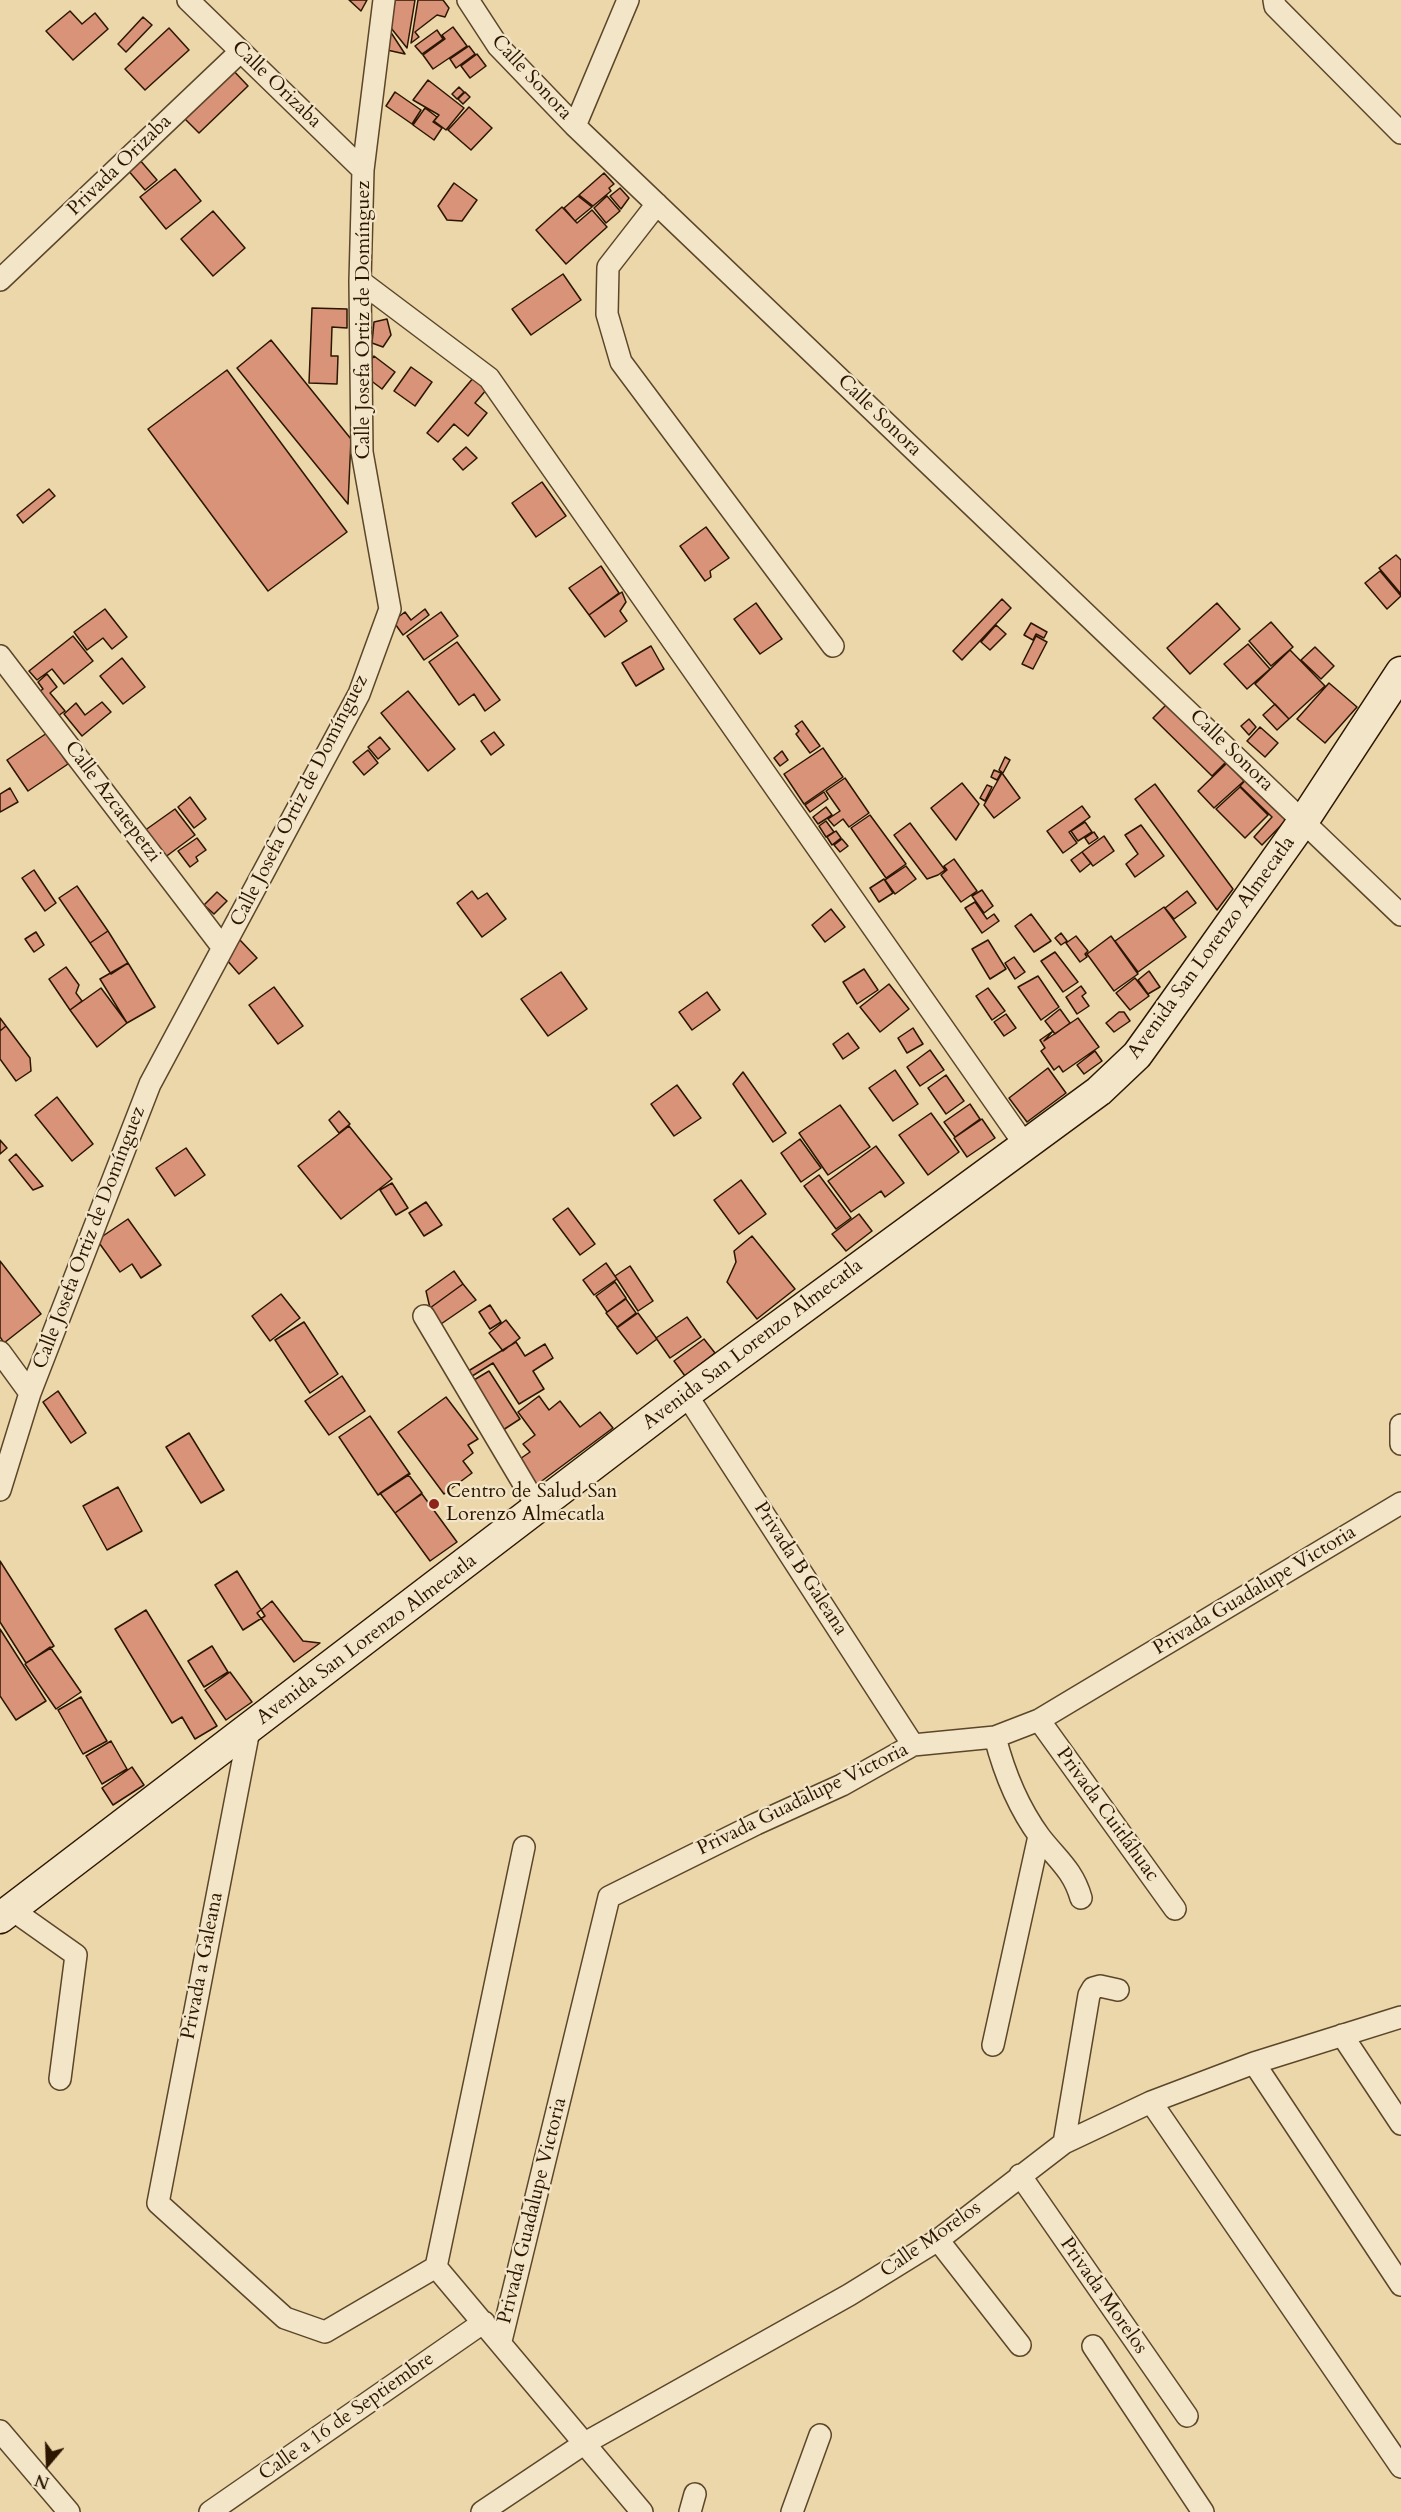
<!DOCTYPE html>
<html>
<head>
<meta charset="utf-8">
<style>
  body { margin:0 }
  #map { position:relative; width:1401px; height:2512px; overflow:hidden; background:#ecd7aa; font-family:Cardo,serif }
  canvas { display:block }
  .north { position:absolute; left:18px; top:2434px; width:60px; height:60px; -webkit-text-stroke:4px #f3e5c8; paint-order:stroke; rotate:199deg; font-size:16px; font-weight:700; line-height:24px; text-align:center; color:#2c1600 }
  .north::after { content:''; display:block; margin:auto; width:21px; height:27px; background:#2c1600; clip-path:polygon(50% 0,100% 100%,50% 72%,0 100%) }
</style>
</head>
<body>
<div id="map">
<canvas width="1401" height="2512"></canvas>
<div class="north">N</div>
</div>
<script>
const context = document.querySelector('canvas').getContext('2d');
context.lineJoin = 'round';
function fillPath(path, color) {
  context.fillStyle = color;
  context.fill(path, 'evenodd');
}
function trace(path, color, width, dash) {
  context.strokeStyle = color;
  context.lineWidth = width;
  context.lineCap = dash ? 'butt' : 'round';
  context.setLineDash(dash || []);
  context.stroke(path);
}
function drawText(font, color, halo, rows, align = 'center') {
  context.font = font + ' Cardo,serif';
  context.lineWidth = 4.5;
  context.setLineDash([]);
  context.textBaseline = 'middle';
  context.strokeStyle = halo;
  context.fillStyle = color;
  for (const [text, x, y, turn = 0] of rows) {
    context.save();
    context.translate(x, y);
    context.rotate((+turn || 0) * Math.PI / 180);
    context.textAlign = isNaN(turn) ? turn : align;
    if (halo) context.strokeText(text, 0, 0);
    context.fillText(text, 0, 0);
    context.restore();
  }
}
const building = new Path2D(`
  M349 0H367L361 11Z
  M395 0H415L407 48 391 28Z
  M418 0H443L449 8 445 17 437 15 415 32 419 37 411 43Z
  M70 11 82 24 95 13 108 29 73 60 46 31Z
  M143 17 152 25 126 52 118 44Z
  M453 27 467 46 433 69 423 55 445 39 442 35Z
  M169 28 189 50 145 90 125 69Z
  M437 30 443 39 422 54 415 46Z
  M390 31 405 54 387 50Z
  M469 46 475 54 456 68 450 59Z
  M477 54 486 66 470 78 461 66Z
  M231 68 248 86 199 133 182 116Z
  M428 80 464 108 446 130 434 121 439 115 413 100Z
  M459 87 464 92 457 99 452 94Z
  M395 92 421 110 412 124 386 106Z
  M465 92 470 97 463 104 458 99Z
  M469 107 492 128 471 150 448 130Z
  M425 108 437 117 433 122 442 128 434 140 413 125Z
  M139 159 157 180 145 190 127 169Z
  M175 169 201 201 166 229 140 197Z
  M604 173 614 184 609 188 611 191 593 206 579 195Z
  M454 183 477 200 462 221 447 220 438 206Z
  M620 188 629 198 621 209 610 196Z
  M578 196 592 207 575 221 564 208Z
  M607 196 620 211 606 223 594 208Z
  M562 207 577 223 592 210 607 227 566 264 536 230Z
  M213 211 245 248 213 276 181 239Z
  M563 274 581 300 531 335 512 309Z
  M312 308 347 309V328L332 327 331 356H338L337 384 309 383Z
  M387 319 391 335 383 347 372 343 374 322Z
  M271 340 351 439 348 504 237 368Z
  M374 356 395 372 382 389 361 373Z
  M411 367 432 382 415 406 394 391Z
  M227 370 347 532 268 591 148 429Z
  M474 377 487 389 475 403 487 413 468 436 454 424 438 442 427 433Z
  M466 447 477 458 463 470 453 459Z
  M542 482 566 516 536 537 512 503Z
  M49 489 55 496 23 523 17 515Z
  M706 527 729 558 710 571 711 577 705 581 680 546Z
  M1396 555 1401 560V594L1379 568Z
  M601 566 619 593 589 615 569 588Z
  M1380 571 1401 596 1387 609 1365 583Z
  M622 592 626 602 620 611 627 621 605 637 589 615Z
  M1002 599 1011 608 962 660 953 651Z
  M756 603 782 639 760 654 734 619Z
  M1217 603 1240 629 1190 674 1167 648Z
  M105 609 127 637 112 649 103 638 87 650 74 632Z
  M425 609 429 615 403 635 393 621 405 612 411 620Z
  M441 612 458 636 424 660 407 636Z
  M1271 622 1293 647 1271 666 1249 641Z
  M1031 623 1047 632 1044 638 1036 634 1033 640 1024 635Z
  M996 625 1006 634 990 650 981 642Z
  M73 636 93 661 64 684 52 669 37 680 29 671Z
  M1036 636 1047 642 1033 669 1022 664Z
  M457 642 500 700 485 711 474 694 459 705 429 662Z
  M1248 644 1270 669 1247 689 1224 664Z
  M651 646 664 669 636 686 622 663Z
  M1315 647 1334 666 1321 679 1301 660Z
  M1290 650 1325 686 1289 719 1255 684Z
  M122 658 145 687 123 704 100 676Z
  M47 674 57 687 50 693 65 711 58 716 39 692 43 689 38 682Z
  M1329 683 1357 707 1325 743 1297 719Z
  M408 691 455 749 428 771 381 713Z
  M1170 701 1229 759 1212 776 1153 718Z
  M102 702 111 712 82 736 64 714 76 703 85 715Z
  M1275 704 1289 719 1277 730 1263 715Z
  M1249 719 1256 727 1249 735 1241 726Z
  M802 721 820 746 810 753 796 734 799 731 795 726Z
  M1260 727 1278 743 1265 757 1247 741Z
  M494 732 504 745 491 755 481 741Z
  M47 733 68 764 28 791 7 760Z
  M380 737 390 749 378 759 368 747Z
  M823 748 843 777 804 804 784 774Z
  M368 750 378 763 364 775 353 762Z
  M782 751 788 760 780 766 774 758Z
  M1005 757 1010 760 1003 773 999 770Z
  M1227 763 1244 781 1214 808 1198 791Z
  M994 770 1001 773 997 780 991 777Z
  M1002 773 1020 798 994 818 984 805Z
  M1251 774 1293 813 1262 845 1254 837 1272 817 1240 786Z
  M845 778 869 813 849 827 843 819 834 826 828 819 840 811 826 791Z
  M962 783 979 804 956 840 931 808Z
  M1155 784 1233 889 1217 910 1135 799Z
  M987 785 992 787 985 801 980 798Z
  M1240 787 1268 815 1245 838 1216 809Z
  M10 788 18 802 0 812V794Z
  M824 792 828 799 810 812 805 805Z
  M190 797 206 819 194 828 178 807Z
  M1082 806 1090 817 1069 832 1077 843 1063 853 1047 831Z
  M826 807 832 815 818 824 813 817Z
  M175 809 195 835 164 858 144 831Z
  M870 815 906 864 886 878 851 828Z
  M826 821 834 832 826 837 819 826Z
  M1085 822 1092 832 1078 841 1071 831Z
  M910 823 945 870 938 875 927 879 894 835Z
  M1141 825 1164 856 1135 877 1126 864 1138 854 1125 835Z
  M836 831 841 838 832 845 827 837Z
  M1094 832 1098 838 1089 844 1085 838Z
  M1104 836 1114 851 1093 866 1082 852Z
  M197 838 206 850 196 857 198 861 190 867 178 851Z
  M842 839 848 846 840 852 834 845Z
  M1082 852 1091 863 1080 872 1071 860Z
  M954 859 977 891 961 902 941 875 947 870 944 866Z
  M906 866 916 879 895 894 885 880Z
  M34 870 56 903 45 911 22 878Z
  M884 879 893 893 879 902 870 888Z
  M77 886 108 931 90 943 59 898Z
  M982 890 993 906 984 913 972 896Z
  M472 891 478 899 487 893 506 919 482 937 457 903Z
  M1187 891 1196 903 1174 919 1165 908Z
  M217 892 227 901 214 914 204 905Z
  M975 902 987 919 994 914 999 921 982 933 965 908Z
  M1164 907 1186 937 1138 972 1115 941Z
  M831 909 845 927 825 942 812 925Z
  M1031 914 1051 941 1034 952 1015 926Z
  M108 931 128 963 111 974 90 943Z
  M36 932 44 945 34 952 25 939Z
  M1061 933 1067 941 1061 945 1055 938Z
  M1076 936 1088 951 1085 954 1087 957 1080 962 1066 943Z
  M1111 936 1138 974 1114 991 1087 954Z
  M239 939 257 958 239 974 226 959Z
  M988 940 1006 969 990 979 972 949Z
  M1055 952 1078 982 1063 992 1041 961Z
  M1014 957 1025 972 1015 979 1005 963Z
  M128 963 155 1007 127 1023 100 979Z
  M66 967 79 985 76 993 82 1001 70 1010 49 979Z
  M864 969 878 990 857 1004 843 982Z
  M1149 971 1160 987 1148 994 1138 980Z
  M561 972 587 1009 548 1036 521 999Z
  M1038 976 1059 1007 1041 1020 1018 987Z
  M1135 978 1149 996 1130 1010 1116 993Z
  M889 984 909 1009 880 1032 860 1007Z
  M1081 986 1086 993 1082 996 1089 1006 1077 1014 1066 997Z
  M274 987 303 1026 278 1044 249 1005Z
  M101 988 127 1023 97 1047 70 1010Z
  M988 988 1005 1011 992 1020 976 996Z
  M707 992 720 1010 692 1030 679 1012Z
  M1060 1009 1070 1023 1055 1034 1045 1021Z
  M1119 1012H1124L1130 1021 1114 1032 1106 1023Z
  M1006 1014 1016 1028 1004 1036 994 1022Z
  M0 1018 6 1026 0 1031Z
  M1078 1018 1099 1047 1063 1072 1059 1066 1054 1070 1041 1051 1045 1048 1040 1040 1053 1031 1044 1041Z
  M6 1026 30 1058 31 1071 16 1081 0 1059V1031Z
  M913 1028 923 1044 907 1053 898 1038Z
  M848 1033 859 1048 843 1059 833 1044Z
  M930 1050 944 1070 920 1086 907 1067Z
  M1095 1051 1102 1061 1084 1074 1077 1065Z
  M1048 1068 1066 1093 1027 1122 1009 1098Z
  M895 1070 918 1104 893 1121 869 1088Z
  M743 1072 786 1133 773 1142 733 1084Z
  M946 1075 964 1101 946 1114 928 1088Z
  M677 1085 701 1118 674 1136 651 1104Z
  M57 1097 93 1144 72 1161 35 1115Z
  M970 1104 980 1119 955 1137 944 1122Z
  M840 1105 870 1147 828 1175 799 1133Z
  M339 1111 350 1124 339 1133 329 1120Z
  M931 1113 959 1152 928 1175 899 1135Z
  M982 1119 995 1138 967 1157 954 1138Z
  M349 1126 392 1179 341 1219 298 1166Z
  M800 1139 821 1168 801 1182 781 1153Z
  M0 1140 7 1148 0 1154Z
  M876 1146 904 1183 885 1197 881 1191 851 1212 828 1181Z
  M186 1148 205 1175 175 1196 156 1168Z
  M16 1154 43 1186 33 1190 9 1160Z
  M819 1175 851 1218 836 1229 804 1186Z
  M741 1180 766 1214 739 1234 714 1200Z
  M392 1183 408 1208 396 1215 380 1190Z
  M426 1202 442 1225 424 1236 409 1213Z
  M568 1208 595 1244 580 1255 553 1219Z
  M859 1214 872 1231 846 1251 832 1234Z
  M128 1219 161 1265 141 1278 132 1264 120 1272 97 1240Z
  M752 1236 795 1289 757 1319 727 1282 736 1262 734 1251Z
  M0 1261 41 1314 4 1343 0 1337Z
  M606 1263 617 1279 594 1295 583 1280Z
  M630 1266 653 1301 638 1311 615 1276Z
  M454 1271 463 1284 430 1308 426 1291Z
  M615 1282 626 1298 607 1312 596 1296Z
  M463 1284 476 1300 441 1324 430 1308Z
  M281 1294 300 1318 270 1341 252 1316Z
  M626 1299 636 1313 617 1327 606 1313Z
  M490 1305 501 1322 490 1329 479 1312Z
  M638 1313 657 1339 637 1354 617 1328Z
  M687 1317 701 1337 670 1358 656 1338Z
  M506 1320 520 1338 503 1351 489 1333Z
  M304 1322 338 1374 310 1393 275 1340Z
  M704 1339 715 1353 685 1376 674 1361Z
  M516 1342 525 1356 545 1344 553 1358 533 1371 544 1389 519 1404 493 1363 469 1378 465 1373Z
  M489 1371 520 1419 500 1432 469 1383Z
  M342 1376 365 1411 329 1435 305 1401Z
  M58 1391 86 1433 71 1443 43 1402Z
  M539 1396 549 1410 560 1401 580 1427 600 1412 613 1428 535 1486 517 1461 530 1452 523 1444 535 1435 518 1412Z
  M446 1397 478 1439 468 1445 473 1453 463 1461 472 1473 444 1494 398 1432Z
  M370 1416 410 1474 378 1495 339 1437Z
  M189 1433 224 1490 201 1503 166 1447Z
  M408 1474 422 1493 395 1513 380 1493Z
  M118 1487 142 1531 107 1550 83 1506Z
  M422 1494 457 1542 430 1561 395 1513Z
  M0 1561 54 1646 26 1663 0 1622Z
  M237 1571 265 1616 243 1630 215 1585Z
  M272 1601 303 1641 320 1643 294 1662 257 1613Z
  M146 1610 217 1726 195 1739 182 1717 172 1723 115 1629Z
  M0 1629 46 1701 16 1720 0 1696Z
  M212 1646 228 1672 204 1687 188 1661Z
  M50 1647 81 1692 56 1709 25 1664Z
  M230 1672 252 1702 226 1720 205 1690Z
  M81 1697 107 1741 83 1754 58 1710Z
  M111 1741 127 1769 102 1784 86 1756Z
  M132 1767 144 1785 113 1805 102 1788Z`);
fillPath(building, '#d99379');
trace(building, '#2c1600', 1.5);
const minor = new Path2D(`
  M188 0 363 170
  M468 0 498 46 575 126 1401 915
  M1274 0 1275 6 1401 133
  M575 126 628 0
  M657 204 608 267 607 314 621 362 833 646
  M0 280 241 51
  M360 281 489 378 1025 1145
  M0 656 223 948
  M424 1316 538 1508
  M0 1352 30 1393
  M686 1394 913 1745
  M1401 1425V1444
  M0 1490 30 1393 150 1084 359 694 390 609 362 452 360 281 363 170 384 0
  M1039 1720 1175 1909
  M249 1730 158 2203 285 2318 325 2332 436 2267
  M995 1737C1004 1772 1018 1807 1040 1837 1057 1859 1073 1870 1081 1898
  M11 1909 76 1955 60 2079
  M1342 2035 1401 2124
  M993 2045 1039 1836
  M1254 2063 1401 2285
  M1151 2102 1401 2467
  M1064 2143 1089 1995 1093 1988 1100 1986 1118 1990
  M1020 2175 1187 2416
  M938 2240 1020 2345
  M436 2267 524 1847
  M436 2267 642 2512
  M501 2341 609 1897 756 1824 842 1785 913 1745 995 1737 1039 1720 1401 1503
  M1093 2346 1203 2512
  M0 2431 69 2512
  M210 2512 484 2322
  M482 2512 585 2443 849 2295 938 2240 1064 2143 1151 2102 1254 2063 1401 2017
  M690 2512 695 2494
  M792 2512 820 2435`);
const secondary = new Path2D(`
  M0 1918 686 1394 1099 1091 1137 1055 1155 1030 1304 820 1401 672`);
trace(minor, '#5c462a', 24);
trace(secondary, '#2c1600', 33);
trace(minor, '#f3e5c8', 21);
trace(secondary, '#f3e5c8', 30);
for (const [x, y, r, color] of [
  [434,1504,6,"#8f2418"]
]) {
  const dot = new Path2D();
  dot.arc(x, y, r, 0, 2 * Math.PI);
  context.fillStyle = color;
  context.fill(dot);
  trace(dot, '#f3e5c8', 2);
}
drawText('20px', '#2c1600', '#f3e5c8', [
  ["Calle Sonora",531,78,47],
  ["Calle Orizaba",276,85,44],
  ["Privada Orizaba",120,166,-44],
  ["Calle Josefa Ortiz de Domínguez",364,320,-90],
  ["Calle Sonora",879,416,44],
  ["Calle Sonora",1231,751,44],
  ["Calle Josefa Ortiz de Domínguez",300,801,-63],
  ["Calle Azcatepetzi",112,802,53],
  ["Avenida San Lorenzo Almecatla",1212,948,-54],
  ["Calle Josefa Ortiz de Domínguez",90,1238,-69],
  ["Avenida San Lorenzo Almecatla",753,1345,-37],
  ["Privada B Galeana",800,1569,57],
  ["Privada Guadalupe Victoria",1255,1591,-31],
  ["Avenida San Lorenzo Almecatla",367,1640,-37],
  ["Privada Guadalupe Victoria",803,1800,-26],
  ["Privada Cuitláhuac",1107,1815,54],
  ["Privada a Galeana",203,1966,-79],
  ["Privada Guadalupe Victoria",533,2211,-76],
  ["Calle Morelos",931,2240,-35],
  ["Privada Morelos",1103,2296,55],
  ["Calle a 16 de Septiembre",347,2417,-35]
]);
drawText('20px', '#2c1600', '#f3e5c8', [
  ["Centro de Salud San",446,1492],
  ["Lorenzo Almecatla",446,1515]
], 'left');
</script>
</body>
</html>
